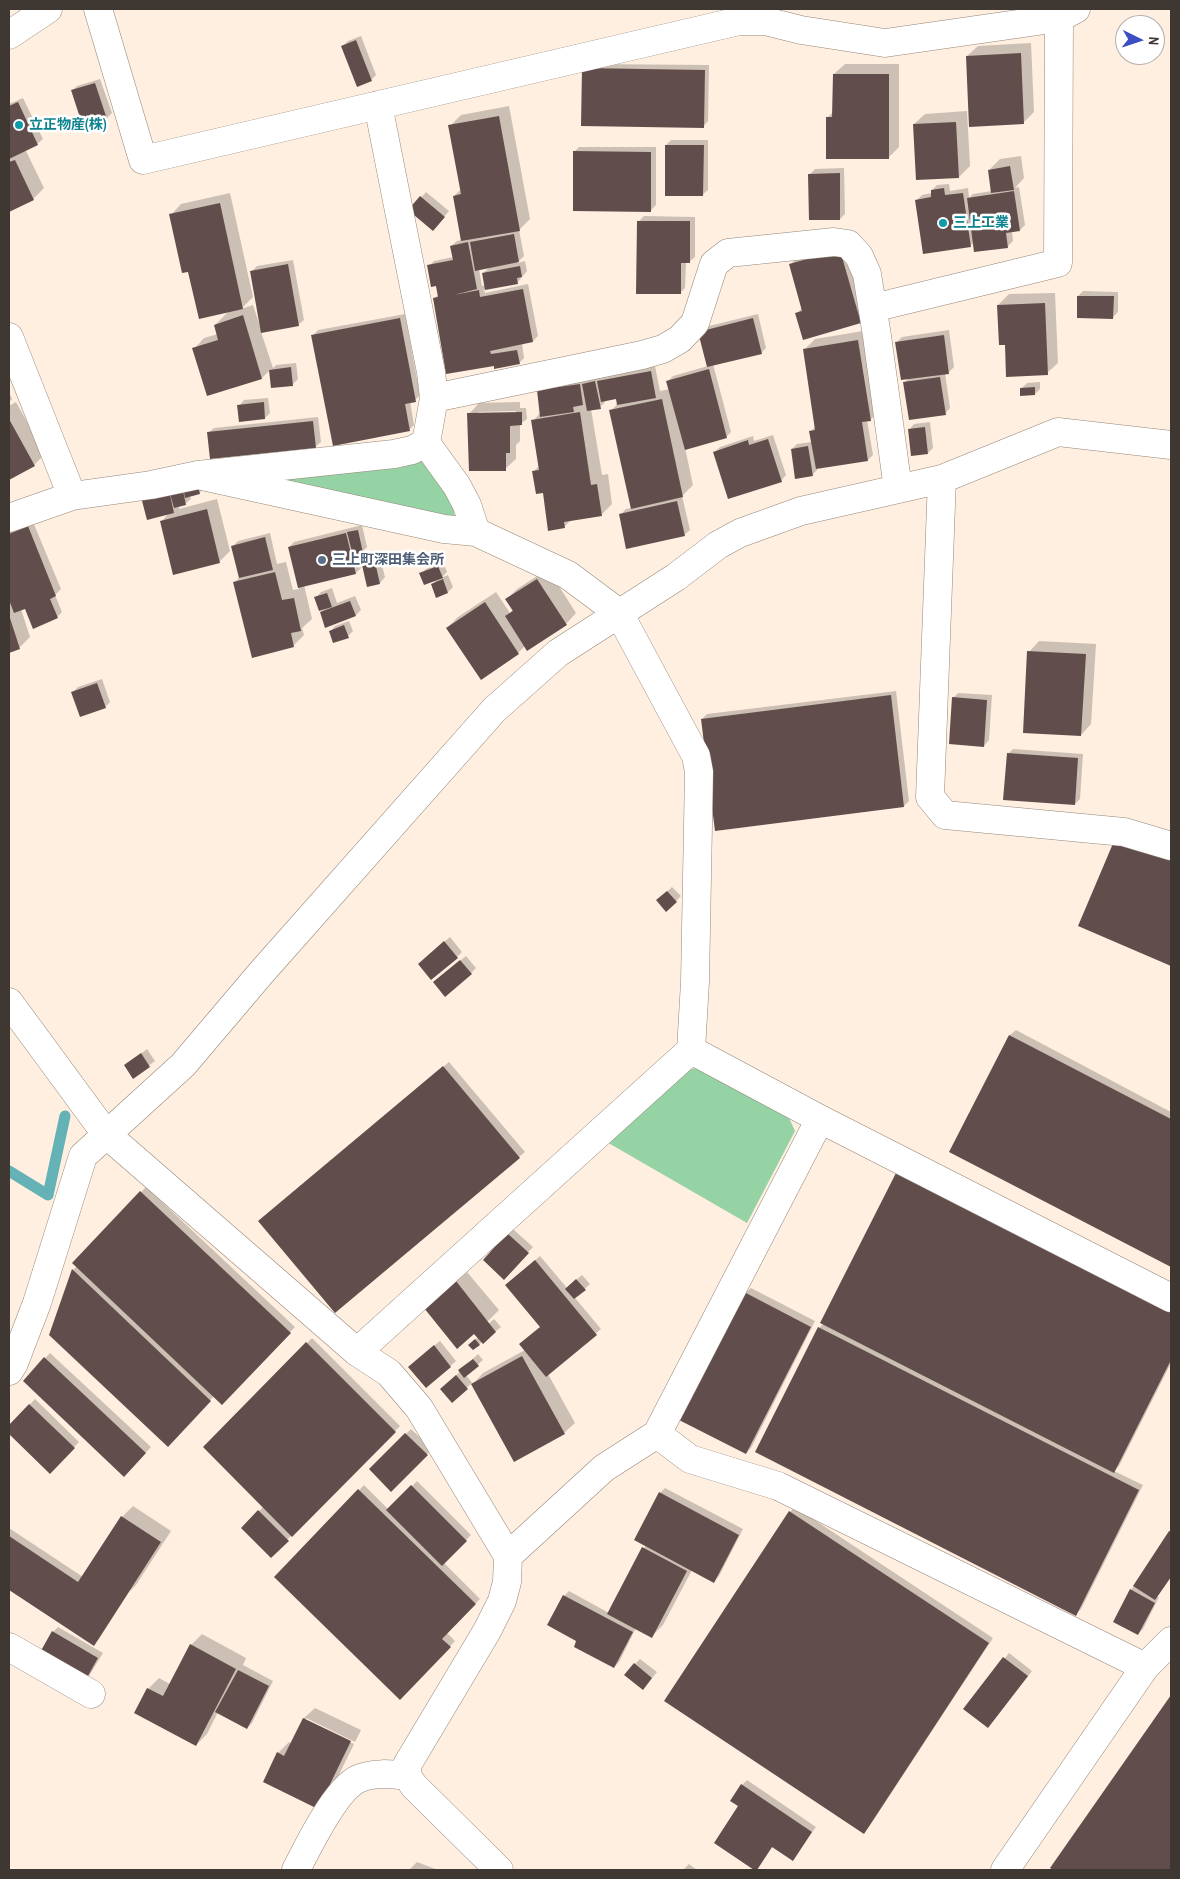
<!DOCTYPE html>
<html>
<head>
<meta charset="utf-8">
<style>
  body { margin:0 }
  #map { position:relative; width:1180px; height:1879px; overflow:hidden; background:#ffefe0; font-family:"Archivo Narrow",sans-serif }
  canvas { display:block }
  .frame { position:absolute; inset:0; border:10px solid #3e3732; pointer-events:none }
  .north { position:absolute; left:1115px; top:15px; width:50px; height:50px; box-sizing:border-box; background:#fff; border:1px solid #b2afad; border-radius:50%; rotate:94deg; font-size:14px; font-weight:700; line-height:20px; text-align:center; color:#3e3732 }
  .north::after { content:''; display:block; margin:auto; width:18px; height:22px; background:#3c4ec1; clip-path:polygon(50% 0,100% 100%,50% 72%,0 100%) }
</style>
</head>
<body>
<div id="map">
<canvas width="1180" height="1879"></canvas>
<div class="frame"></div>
<div class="north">N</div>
</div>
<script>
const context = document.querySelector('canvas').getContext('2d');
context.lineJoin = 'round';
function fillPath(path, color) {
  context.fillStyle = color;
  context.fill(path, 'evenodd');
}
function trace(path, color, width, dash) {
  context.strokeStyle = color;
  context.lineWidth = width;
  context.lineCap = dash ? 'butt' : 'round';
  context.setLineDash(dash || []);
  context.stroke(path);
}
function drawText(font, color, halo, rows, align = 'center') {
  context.font = font + ' "Archivo Narrow","Noto Sans JP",sans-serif';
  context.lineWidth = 5;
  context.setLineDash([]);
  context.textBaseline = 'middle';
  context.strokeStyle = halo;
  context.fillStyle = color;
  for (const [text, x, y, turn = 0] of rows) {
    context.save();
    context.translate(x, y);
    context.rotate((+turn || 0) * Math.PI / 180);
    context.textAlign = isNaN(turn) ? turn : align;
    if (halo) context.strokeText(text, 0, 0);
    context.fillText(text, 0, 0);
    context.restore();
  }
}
fillPath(new Path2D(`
  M423 460 452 500 455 518 269 476 399 468Z
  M697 1068 789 1118 795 1131 747 1223 605 1141 686 1070Z`), '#95d2a4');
fillPath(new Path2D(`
  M361 36 376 75 371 80 343 46 348 41Z
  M1031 43 1034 112 1023 123 967 56 978 46Z
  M589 64 709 65 708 121 703 127 583 125Z
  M845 64H899V147L888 158 827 118 834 111V74Z
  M100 79 112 113 107 118 72 91 77 86Z
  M23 98 43 139 37 144 25 149 44 188 33 199 9 211V104Z
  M509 106 530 219 519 230 524 256 517 263 525 261 527 271 517 283 484 289 485 293 528 284 538 336 533 341 522 343 524 358 519 363 495 364 434 299 439 294 429 266 434 261 453 257 451 246 457 241 462 240 454 196 461 189 450 126 461 115ZM490 267 483 273 486 285 482 286 479 269Z
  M967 111 970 166 959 177 914 124 925 114Z
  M671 140H708V190L702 195 666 145Z
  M579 147H656V205L650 211 574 152Z
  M1021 156 1024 178 1015 188 1019 187 1025 225 1020 230 1012 231 1013 241 1008 246 974 242 970 246 917 200 922 195 932 193V190L937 185 949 184 950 191 968 188 969 198 973 194 992 191 989 170 1000 159Z
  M844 168 845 214 840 219 810 174 815 169Z
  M426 192 449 211 438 224 410 210Z
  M230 193 253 297 241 309 253 305 260 326H261L252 271 257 266 293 260 304 320 298 325 261 332 273 368 276 365 296 363 298 379 293 384 272 387 271 369 262 378 194 349 204 338 218 334 215 325 229 311 189 270 171 215 181 204Z
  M644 216 695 217V257L689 262H686L685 288 680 293 639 221Z
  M850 240 871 312 860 322 797 313 802 308 790 265 801 254Z
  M1083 291 1118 292V312L1113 317 1078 296Z
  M1055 293 1058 363 1047 373 1006 344 998 305 1009 294Z
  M405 314 420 395 415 400 410 401 414 425 409 430 313 335 318 330Z
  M758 314 766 348 761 353 713 364 731 432 726 437 685 448 693 485 682 496 690 530 684 535 621 514 626 509 632 508 611 411 618 403 617 397 605 400V402L600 407 591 409 602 475 608 474 612 504 601 515 572 519 564 527 534 471 540 465 533 421 541 412 538 390 585 379 586 382 588 379 600 377 601 379 603 376 655 366 660 391 670 389 668 381 673 376 708 366 705 327Z
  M869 330 881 409 870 420H867L873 455 868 460 817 467V470L812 475 792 449 797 444 812 442 811 431 816 426 804 350 815 339Z
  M949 330 954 367 949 372 945 373 950 408 945 414 905 382 909 378 897 342 902 337Z
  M1040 382V389L1035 394 1022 388 1027 383Z
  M9 392 12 399 9 402Z
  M268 398 270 413 265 418 239 406 244 400Z
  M16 402 45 454 34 465 9 479V406Z
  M520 402V408H526L527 419 520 424V441L516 445V459L505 469 469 414 479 403ZM516 411V414H478V412Z
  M318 417 321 442 315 447 208 433 214 428Z
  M930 422 933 448 928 453 909 430 914 424Z
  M773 435 786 475 781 481 715 452 720 447 753 436 754 441Z
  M204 488 199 493 190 496 191 499 185 504 179 506V509L217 499 230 551 219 562 162 521 169 513 143 497Z
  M33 522 61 589 55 595 62 612 57 617 25 607 21 609 30 637 19 648 9 651V532Z
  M362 525 367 547 362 552 357 553 361 568 356 573 304 585 312 619 302 628 304 635 293 646 235 582 240 577 233 546 238 541 270 533 277 564 286 562 293 590 299 589 289 547 294 542Z
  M380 558 385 577 380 583 368 586 364 566 369 561Z
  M443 562 447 572 441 578 448 575 453 587 448 592 432 585 438 578 421 574 426 569Z
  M548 569 576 613 566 624 525 646 518 653 447 628 458 617 496 592 510 613 513 609 507 599 517 589Z
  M332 588 337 603 355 596 361 610 356 615 321 612 327 607 316 597 321 592Z
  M349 621 353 631 348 636 330 632 335 626Z
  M1039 641 1096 644 1091 724 1081 735 1029 652Z
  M102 679 110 702 105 707 73 692 78 687Z
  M896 691 909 801 904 806 702 719 707 714Z
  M958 693 992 695 989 740 984 746 953 698Z
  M1013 749 1083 754 1080 799 1075 804 1008 754Z
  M1171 850V965L1080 925Z
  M672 887 681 896 676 901 663 895Z
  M450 937 462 952 457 957 424 959Z
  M466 956 476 968 471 973 440 977Z
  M1016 1030 1171 1112V1266L950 1151 1010 1035Z
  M147 1049 155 1061 133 1077 126 1065Z
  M449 1062 525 1152 335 1312 265 1216Z
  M146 1187 295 1327 222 1404 214 1396 168 1445 73 1270 77 1266 73 1263Z
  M513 1229 533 1247 504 1278 484 1260Z
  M540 1256 567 1288 582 1275 590 1284 575 1298 601 1329 548 1374 575 1423 564 1433 514 1461 472 1383 452 1401 447 1384 478 1354 483 1360 466 1375 473 1384 483 1373 525 1350 541 1326 512 1280Z
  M467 1272 499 1310 485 1324 486 1326 494 1319 501 1327 473 1349 475 1340 478 1337 436 1297Z
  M751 1288 815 1321 751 1448 746 1453 745 1293Z
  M1171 1303V1363L1119 1466 1114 1471 1143 1485 1081 1609 1076 1614 819 1328 824 1323Z
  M312 1338 400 1426 271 1556 243 1528 264 1506 205 1447Z
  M440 1341 456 1361 426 1387 414 1362Z
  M50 1353 151 1447 124 1475 24 1381Z
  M35 1399 79 1442 50 1472 9 1433V1426Z
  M411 1429 432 1449 391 1490 370 1469Z
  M417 1481 471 1535 444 1563 480 1599 447 1633 455 1641 400 1698 275 1577 364 1485 389 1510Z
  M665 1488 743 1529 719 1576 714 1581 692 1570 663 1625 652 1636 636 1628 619 1662 614 1667 578 1641 564 1596 569 1591 609 1613 646 1545 660 1493Z
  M133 1506 171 1531 136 1585 129 1592 99 1639 94 1644 9 1588V1528L83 1577 122 1517Z
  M795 1507 993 1638 869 1827 864 1832 666 1701 790 1512Z
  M1171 1531V1577L1157 1597H1159L1143 1629 1138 1634 1131 1590Z
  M58 1627 103 1653 89 1676 84 1681 53 1632Z
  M202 1634 246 1658 243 1665 273 1681 252 1723 247 1728 218 1712 207 1734 196 1745 148 1689 159 1678 170 1684 191 1645Z
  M1009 1653 1032 1671 988 1727 965 1708Z
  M640 1659 657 1672 648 1683 635 1664Z
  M1171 1698V1870H1056L1052 1867Z
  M315 1708 361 1730 355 1742 306 1718V1721L354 1744 328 1797 278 1753 289 1742 292 1744 304 1718Z
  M747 1780 816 1827 793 1859 773 1846 756 1870 740 1806 742 1785Z
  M417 1862 438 1870H409Z
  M689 1864 697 1870H683Z`), '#0003');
trace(new Path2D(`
  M9 1171 48 1195 65 1116`), '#64b1b6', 11);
fillPath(new Path2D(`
  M356 40 372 81 357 87 341 46Z
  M1021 53 1024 124 969 127 966 56Z
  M582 68 705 70 704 128 581 126Z
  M833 74H889V159H826V117H832Z
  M95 83 107 119 83 127 71 90Z
  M18 102 38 145 9 159V106Z
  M499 116 520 231 461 241 453 196 461 194 448 125Z
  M956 122 959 178 916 180 913 124Z
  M665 145H704L703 196H665Z
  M573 151 651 152V212L573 211Z
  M15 160 34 200 9 212V162Z
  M1010 166 1014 190 991 193 988 170Z
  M840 173V220H809L808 174Z
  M944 188 945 195 963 193 971 247 923 254 915 200 931 197V190Z
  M1014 191 1020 231 1006 233 1008 248 974 252 967 198Z
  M420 196 445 217 433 231 408 210Z
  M220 203 243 309 199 319 188 272 182 273 169 214Z
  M637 221H690V263H681V294H636Z
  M514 234 519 262 475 271 470 242Z
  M468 242 477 289 454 295 479 290 480 297 523 289 533 342 490 351 491 354 517 350 520 364 494 369V366L446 374 433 298 438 297 436 286 431 287 427 265 453 260 450 246Z
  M840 250 861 323 803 340 795 313 802 311 789 264Z
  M288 264 299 326 261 333 250 271Z
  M520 266 522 277 517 278 518 284 485 290 482 273Z
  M1077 296H1114L1113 319 1077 318Z
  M1045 303 1048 375 1006 377 1005 345H999L997 305Z
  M243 315 262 379 207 396 192 348 218 340 214 325Z
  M400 318 416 402 405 404 410 431 333 446 311 335Z
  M753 318 762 354 707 367 698 332Z
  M944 335 949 374 901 380 895 342Z
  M858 340 871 421 862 422 868 461 816 469 809 431 815 430 803 349Z
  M291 367 293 386 271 388 269 370Z
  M709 369 727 438 685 450 666 381Z
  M651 371 656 398 617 405 616 399 601 402 597 381Z
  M940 377 946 415 909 420 903 382Z
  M595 381 601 409 587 411 582 384Z
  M580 384 583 405 573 407 574 412 540 417 537 390Z
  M1035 387V395L1020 396V388Z
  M662 399 683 497 631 509 609 410Z
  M264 402 265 419 239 422 237 405Z
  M522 412V425L510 426V453H506V471H469L467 413Z
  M580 412 591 485 597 484 602 516 564 522 565 528 548 531 543 493 536 494 532 471 539 470 531 420Z
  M9 419 35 466 9 480Z
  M313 421 316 448 210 459 207 432Z
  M925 427 928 454 911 456 908 429Z
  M768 439 782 482 728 499 713 452 748 440 749 445Z
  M808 446 813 476 795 479 791 449Z
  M197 483 200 494 185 498 183 487Z
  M182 486 186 505 174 508 169 490Z
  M169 490 174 513 147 520 141 497Z
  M677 501 685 536 626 549 619 514Z
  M207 509 220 563 173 575 160 521Z
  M28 526 56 596 50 599 58 618 33 629 25 609 14 613 9 600V534Z
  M358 530 363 553 353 556 347 532Z
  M346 533 356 574 298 588 288 547Z
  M265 537 273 570 239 578 231 546Z
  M375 562 380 584 367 587 362 565Z
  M438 566 443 578 424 585 419 573Z
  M275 572 282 600 294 598 301 631 291 633 294 647 252 658 233 582Z
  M443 579 448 593 436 598 431 584Z
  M537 579 567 625 527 651 505 616 513 611 505 599Z
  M327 593 332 607 319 611 314 597Z
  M350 601 356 616 325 628 320 612Z
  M485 602 519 654 481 680 446 628Z
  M9 615 20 649 9 653Z
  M344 625 349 638 333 643 329 631Z
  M1027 651 1086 654 1081 736 1023 733Z
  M97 683 106 708 80 717 71 692Z
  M891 695 904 807 715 831 701 719Z
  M952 697 987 700 984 747 949 744Z
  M1007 753 1078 758 1075 805 1003 800Z
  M1117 834 1171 857V966L1078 926Z
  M667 891 677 902 666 912 656 900Z
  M444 941 458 958 431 980 418 964Z
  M460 960 472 974 445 997 433 982Z
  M1009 1035 1171 1119V1267L949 1152Z
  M141 1053 150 1067 133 1079 124 1065Z
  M443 1066 520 1158 335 1313 258 1221Z
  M897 1171 1171 1311V1360L1114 1473 820 1323Z
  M140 1191 291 1333 222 1405 72 1263Z
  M507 1233 529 1253 504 1280 483 1260Z
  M535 1260 597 1335 546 1377 519 1344 540 1327 505 1285Z
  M72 1269 211 1401 168 1447 49 1335Z
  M576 1279 586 1290 574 1299 565 1289Z
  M456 1281 496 1332 483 1344 474 1334 457 1349 424 1308Z
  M744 1292 811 1327 746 1454 679 1420Z
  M818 1327 1139 1490 1076 1616 755 1452Z
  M475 1339 480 1345 473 1350 468 1345Z
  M306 1342 396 1432 292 1537 203 1447Z
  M434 1345 451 1367 426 1388 408 1367Z
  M522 1356 565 1434 514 1462 471 1384Z
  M44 1357 146 1453 124 1477 23 1381Z
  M473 1359 479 1366 464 1378 458 1370Z
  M456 1375 468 1389 452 1403 440 1389Z
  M29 1404 75 1448 50 1474 9 1434V1425Z
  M405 1433 428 1455 391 1492 369 1469Z
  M411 1485 467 1541 442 1566 386 1510Z
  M358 1489 476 1604 442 1639 451 1647 400 1700 274 1577Z
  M659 1492 739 1535 714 1583 634 1540Z
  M258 1510 289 1541 271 1558 241 1528Z
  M789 1511 989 1643 864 1834 664 1701Z
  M121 1516 161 1542 94 1646 9 1590V1536L78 1582Z
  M1169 1531 1171 1532V1577L1155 1600 1133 1586Z
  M642 1547 687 1571 652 1638 607 1614Z
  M1130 1589 1155 1603 1138 1635 1113 1622Z
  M563 1595 633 1632 614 1668 574 1647 576 1641 547 1625Z
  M52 1631 98 1658 84 1683 38 1656Z
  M190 1644 236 1669 196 1746 134 1713 147 1688 163 1696Z
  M1003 1657 1028 1676 988 1728 963 1709Z
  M634 1663 652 1678 643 1690 624 1675Z
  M238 1670 269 1686 247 1729 215 1712Z
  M1171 1695V1870H1053L1050 1868Z
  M303 1718 351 1741 318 1809 263 1782 277 1752 284 1756Z
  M741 1784 812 1832 793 1861 772 1847 757 1870H754L714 1843 738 1806 730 1801Z`), '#614e4c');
const street = new Path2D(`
  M98 9 143 160 739 21H765L801 30 885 43 1059 18 1076 9
  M9 35 48 9
  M873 308 1058 263 1059 18
  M9 337 72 496
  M434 398 642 355 663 349 680 339 695 323 714 264 728 253 834 242 848 244 859 256 867 274 877 336 898 489
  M198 475 394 454 412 450 426 443 434 398 431 372 378 105
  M942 479 930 797 945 815 1124 832 1171 846
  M9 518 72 496 151 485 198 475 444 529 476 532
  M9 1002 106 1134 357 1352 389 1373 419 1408 508 1556 507 1582 502 1601 487 1631 407 1765V1776L414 1786 499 1870
  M691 1050 820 1119 1171 1298
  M357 1352 691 1050 695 982 699 772 696 756 619 613 568 575 476 532 467 505 457 486 426 443
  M9 1371 14 1363 37 1303 83 1156 183 1065 261 973 494 710 558 653 676 577 718 545 740 533 801 511 942 479 1058 432 1171 445
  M657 1434 690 1459 778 1486 1145 1667
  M508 1556 604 1468 657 1434 820 1119
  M9 1647 91 1694
  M296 1870C307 1848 336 1789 358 1779 374 1772 391 1774 407 1776
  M1005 1870 1145 1667 1171 1641`);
trace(street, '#948679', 29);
trace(street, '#fff', 28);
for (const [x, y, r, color] of [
  [19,125,5,"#0f9aa8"],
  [943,223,5,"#0f9aa8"],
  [322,560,5,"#5c6f8a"]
]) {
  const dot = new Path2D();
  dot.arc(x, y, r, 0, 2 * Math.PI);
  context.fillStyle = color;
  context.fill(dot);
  trace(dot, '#fff', 2);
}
drawText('bold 14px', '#0d838f', '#fff', [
  ["立正物産(株)",29,125],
  ["三上工業",953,223]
], 'left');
drawText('bold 14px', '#4e5e75', '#fff', [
  ["三上町深田集会所",332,560]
], 'left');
</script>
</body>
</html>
